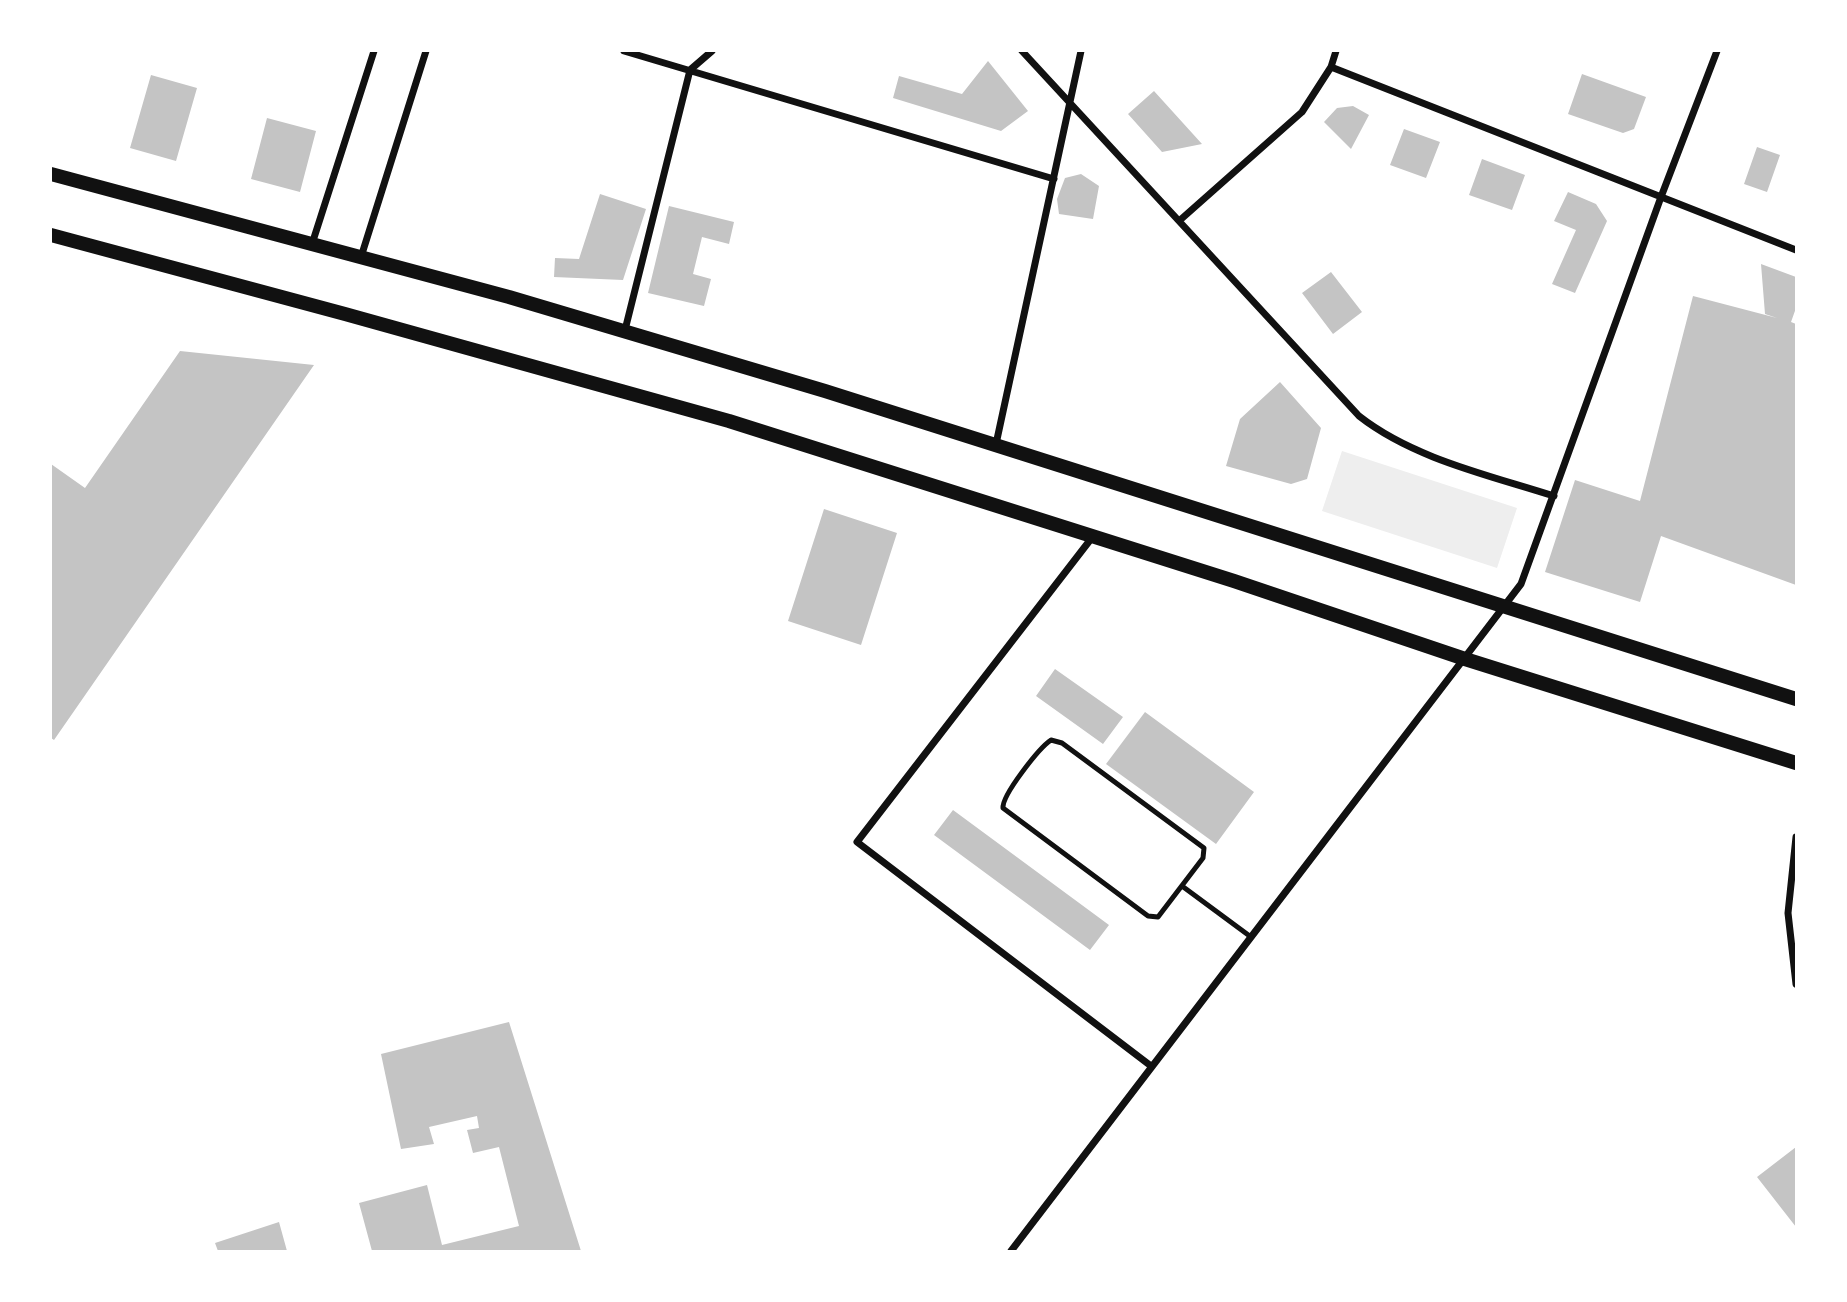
<!DOCTYPE html>
<html>
<head>
<meta charset="utf-8">
<style>
  body { margin:0 }
  #map { position:relative; width:1847px; height:1302px; overflow:hidden; background:#fff; font-family:"Noto Sans",sans-serif }
  canvas { display:block }
  .frame { position:absolute; inset:0; border:52px solid #fff; pointer-events:none }
</style>
</head>
<body>
<div id="map">
<canvas width="1847" height="1302"></canvas>
<div class="frame"></div>
</div>
<script>
const context = document.querySelector('canvas').getContext('2d');
context.lineJoin = 'round';
function fillPath(path, color) {
  context.fillStyle = color;
  context.fill(path, 'evenodd');
}
function trace(path, color, width, dash) {
  context.strokeStyle = color;
  context.lineWidth = width;
  context.lineCap = dash ? 'butt' : 'round';
  context.setLineDash(dash || []);
  context.stroke(path);
}
fillPath(new Path2D(`
  M1342 451 1517 508 1497 568 1322 511Z`), '#eee');
fillPath(new Path2D(`
  M988 61 1028 111 1001 131 893 98 899 76 962 94Z
  M1582 74 1646 97 1634 129 1623 133 1568 114Z
  M151 75 197 88 176 161 130 148Z
  M1154 91 1202 144 1162 152 1128 114Z
  M1353 106 1369 115 1351 149 1324 122 1337 108Z
  M267 118 316 131 300 192 251 179Z
  M1404 129 1440 142 1426 178 1390 165Z
  M1757 147 1780 155 1767 192 1744 184Z
  M1482 159 1525 175 1512 210 1469 195Z
  M1081 174 1099 186 1093 219 1059 214 1057 199 1065 178Z
  M1568 192 1596 204 1607 221 1575 293 1552 284 1576 230 1554 221Z
  M600 194 646 209 623 280 554 277 555 258 579 259Z
  M669 206 734 222 729 244 702 237 693 274 711 279 704 306 648 293Z
  M1761 264 1796 277V308L1791 322 1796 324V585L1661 536 1640 602 1545 572 1575 480 1640 501 1693 296 1777 318 1765 314Z
  M1331 272 1362 312 1333 334 1302 293Z
  M180 351 314 365 54 740 51 738V464L85 488Z
  M1280 382 1321 428 1307 479 1291 484 1226 466 1240 419Z
  M824 509 897 533 861 645 788 621Z
  M1055 669 1123 717 1103 744 1036 696Z
  M1145 712 1254 792 1216 844 1106 764Z
  M953 810 1109 925 1090 950 934 835Z
  M509 1022 581 1251H372L359 1203 427 1185 442 1245 519 1226 499 1147 473 1153 467 1130 479 1128 477 1116 429 1127 434 1144 401 1149 381 1054Z
  M1796 1147V1227L1757 1177Z
  M279 1222 287 1251H218L215 1243Z`), '#c4c4c4');
trace(new Path2D(`
  M1051 740 1062 743 1204 848 1203 858 1158 917 1148 916 1003 808C1002 795 1039 748 1051 740Z
  M1182 886 1251 937`), '#111', 5);
trace(new Path2D(`
  M624 51 1054 179
  M1022 51 1359 416C1414 459 1489 475 1554 496
  M1331 67 1796 250
  M1179 221 1302 112 1331 67 1336 51
  M312 244 374 51
  M361 257 426 51
  M625 330 690 70 712 51
  M996 444 1081 51
  M1094 535 857 842 1151 1066
  M1796 837 1788 913 1796 984
  M1011 1251 1521 584 1661 197 1717 51`), '#111', 7);
trace(new Path2D(`
  M51 174 509 297 825 391 1796 699
  M51 235 345 314 729 421 1234 581 1465 659 1796 763`), '#111', 14);
</script>
</body>
</html>
